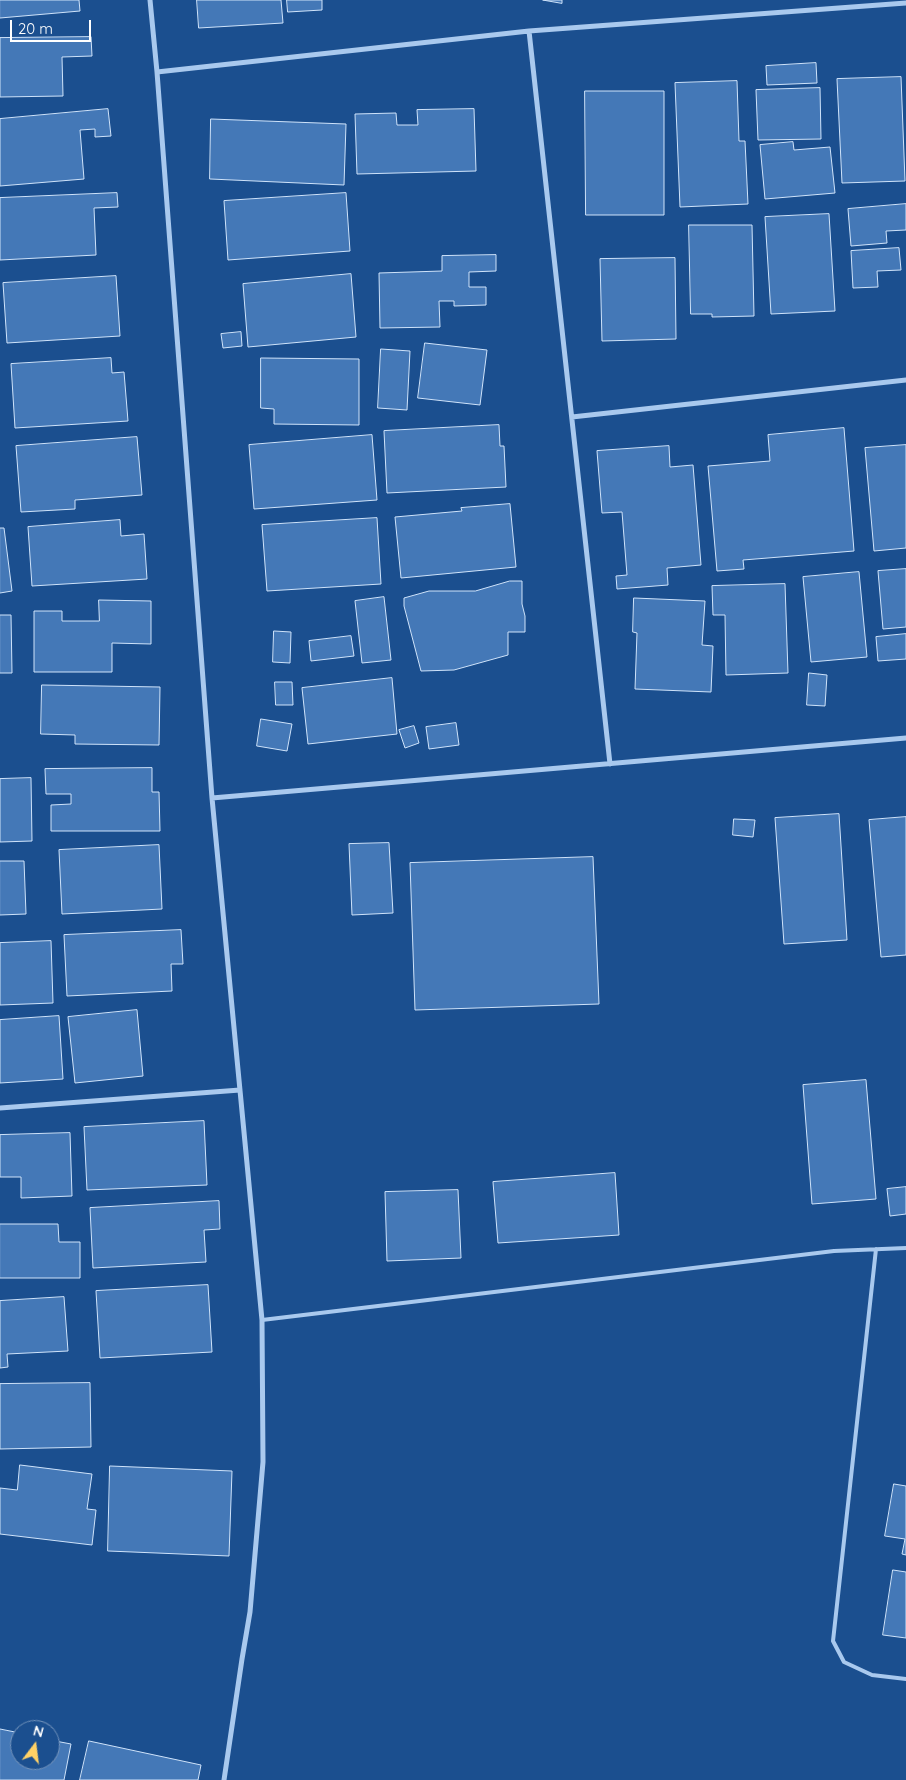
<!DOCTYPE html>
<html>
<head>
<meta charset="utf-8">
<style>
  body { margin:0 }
  #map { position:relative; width:906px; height:1780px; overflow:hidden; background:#1b4f8f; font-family:Quicksand,sans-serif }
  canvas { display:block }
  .north { position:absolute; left:10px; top:1720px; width:50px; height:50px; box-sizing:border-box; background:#1b4f8f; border:1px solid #7695bc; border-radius:50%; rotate:15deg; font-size:14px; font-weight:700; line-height:20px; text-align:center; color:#fff }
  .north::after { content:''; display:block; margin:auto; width:18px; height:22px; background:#ffd166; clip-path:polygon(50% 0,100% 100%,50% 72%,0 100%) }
  .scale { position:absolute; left:10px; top:20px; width:81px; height:22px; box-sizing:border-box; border:2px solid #fff; border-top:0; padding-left:6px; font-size:15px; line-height:18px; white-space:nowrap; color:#fff; -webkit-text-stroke:4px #1b4f8f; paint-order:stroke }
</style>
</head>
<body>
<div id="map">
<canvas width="906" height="1780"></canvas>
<div class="north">N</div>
<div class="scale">20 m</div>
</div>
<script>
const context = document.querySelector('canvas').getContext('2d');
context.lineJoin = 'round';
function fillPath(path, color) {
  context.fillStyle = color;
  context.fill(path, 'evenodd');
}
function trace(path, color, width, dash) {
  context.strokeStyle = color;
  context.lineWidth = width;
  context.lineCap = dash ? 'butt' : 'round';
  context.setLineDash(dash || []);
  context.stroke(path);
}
const building = new Path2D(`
  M0 0H79L80 11 0 18Z
  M197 0H281L283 23 199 28Z
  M287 0H322V10L288 12Z
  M543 0H562V3Z
  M91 37 92 56 62 57 63 96 0 97V38Z
  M816 63 817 83 767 85 766 66Z
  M901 77 905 181 842 183 837 79Z
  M737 81 739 141H745L748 204 680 207 675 83Z
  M820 88 821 139 758 140 756 90Z
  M585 91H664V215H586Z
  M108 109 111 136 95 137V129L80 130 84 179 0 186V119Z
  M474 109 476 171 357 174 355 114 396 113 397 125H418L417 110Z
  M211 119 346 124 344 185 210 179Z
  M793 142 794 150 830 147 835 193 765 199 760 145Z
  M117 193 118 207 94 208 96 255 0 260V198Z
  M346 193 350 251 228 260 224 201Z
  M906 204V230L886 231 887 243 851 246 848 209Z
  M829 214 835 311 771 314 765 217Z
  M689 225H752L754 316 712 317V314H691Z
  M899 248 901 270 877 271 878 287 853 288 851 251Z
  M496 255V271L469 272V287H486V305L454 306V301H439L440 327 380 328 379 273 442 271V256Z
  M675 258 676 339 602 341 600 259Z
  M351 274 356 337 248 347 243 284Z
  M116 276 120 336 7 343 3 283Z
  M241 332 242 346 223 348 221 334Z
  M425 343 487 350 480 405 418 398Z
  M381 349 410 351 407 410 378 408Z
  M111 358 112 373 124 372 128 421 15 428 11 364Z
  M261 358 359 359V425L274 424V409L261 408Z
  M499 425 500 446H504L506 487 387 493 384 431Z
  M844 428 854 551 743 560 744 569 717 571 708 466 770 461 768 435Z
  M372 435 377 500 254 509 249 445Z
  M137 437 142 495 75 500V509L21 512 16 446Z
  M906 445V548L874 551 865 448Z
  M669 446 670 467 693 465 701 565 667 568 668 585 617 589 616 576 627 575 622 512 602 513 597 451Z
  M510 504 516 567 401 578 395 517 462 511 461 508Z
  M377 518 381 584 267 591 262 525Z
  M120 520 121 536 144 534 147 579 32 586 28 527Z
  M0 528H4L12 591 0 593Z
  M906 569V627L883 629 878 571Z
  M859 572 867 657 811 662 803 577Z
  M510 581H522V604L525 616V632H508V655L454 670 421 671 404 606V598L429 591H475Z
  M785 584 788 673 726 675 725 615H713L712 586Z
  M384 597 391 660 362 663 355 601Z
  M634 598 705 601 702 645 713 646 711 692 635 689 637 633 633 632Z
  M99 600 151 601V644L112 643V672H34V611H62V621H99Z
  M0 615H11L12 673H0Z
  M274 631 291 632 290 663 273 662Z
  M906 634V659L878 661 876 637Z
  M351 636 354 656 311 661 309 641Z
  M809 673 827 675 825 706 807 705Z
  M392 678 397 734 308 744 302 688Z
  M275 682H292L293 705H276Z
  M42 685 160 687 159 745 75 744V735L41 734Z
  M261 719 292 724 287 751 257 746Z
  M456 723 459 745 429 749 426 727Z
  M414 726 419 743 405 748 399 730Z
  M152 768V792H159L160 831H51V805L71 804V794H46L45 769Z
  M31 778 32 841 0 842V779Z
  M839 814 847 940 784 944 775 818Z
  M906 817V955L881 957 869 820Z
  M734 819 755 820 753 837 733 835Z
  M389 843 393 913 352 915 349 844Z
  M159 845 162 909 62 914 59 850Z
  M593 857 599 1004 415 1010 410 863Z
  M0 861H24L26 914 0 915Z
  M181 930 183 964H171L172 991 67 996 64 935Z
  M51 941 53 1003 0 1005V943Z
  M137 1010 143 1076 75 1083 68 1017Z
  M59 1016 63 1079 0 1083V1020Z
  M866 1080 876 1199 812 1204 803 1085Z
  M204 1121 207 1185 87 1190 84 1127Z
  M70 1133 72 1196 21 1198V1177H0V1135Z
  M615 1173 619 1235 498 1243 493 1182Z
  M906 1187V1214L890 1216 887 1189Z
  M458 1190 461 1258 387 1261 385 1192Z
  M219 1201 220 1229 204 1230 206 1262 93 1268 90 1208Z
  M0 1224H58L59 1242H80V1278H0Z
  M208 1285 212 1352 100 1358 96 1291Z
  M64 1297 68 1351 7 1354 8 1367 0 1368V1301Z
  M90 1383 91 1447 0 1449V1384Z
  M20 1465 92 1474 87 1509 96 1510 92 1545 0 1534V1488L17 1490Z
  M110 1466 232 1471 229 1556 108 1551Z
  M894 1484 906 1486V1555L902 1554 905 1539 885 1536Z
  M893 1570 906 1572V1638L883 1635Z
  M0 1729 20 1733V1760H50V1740L71 1744 64 1780H0Z
  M89 1741 201 1765 198 1780H80Z`);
fillPath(building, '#4478b7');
trace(building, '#cfe3fa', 1);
trace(new Path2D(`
  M876 1249 833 1641 844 1662 872 1675 906 1679
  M262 1320 834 1251 906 1248`), '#a9c9ee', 4);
trace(new Path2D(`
  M150 0 157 72 212 798 262 1320 263 1462 250 1612 242 1659 224 1780
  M529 31 610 764
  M157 72 529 31 906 3
  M572 417 906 380
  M212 798 906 738
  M0 1108 240 1090`), '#a9c9ee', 5);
</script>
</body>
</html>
